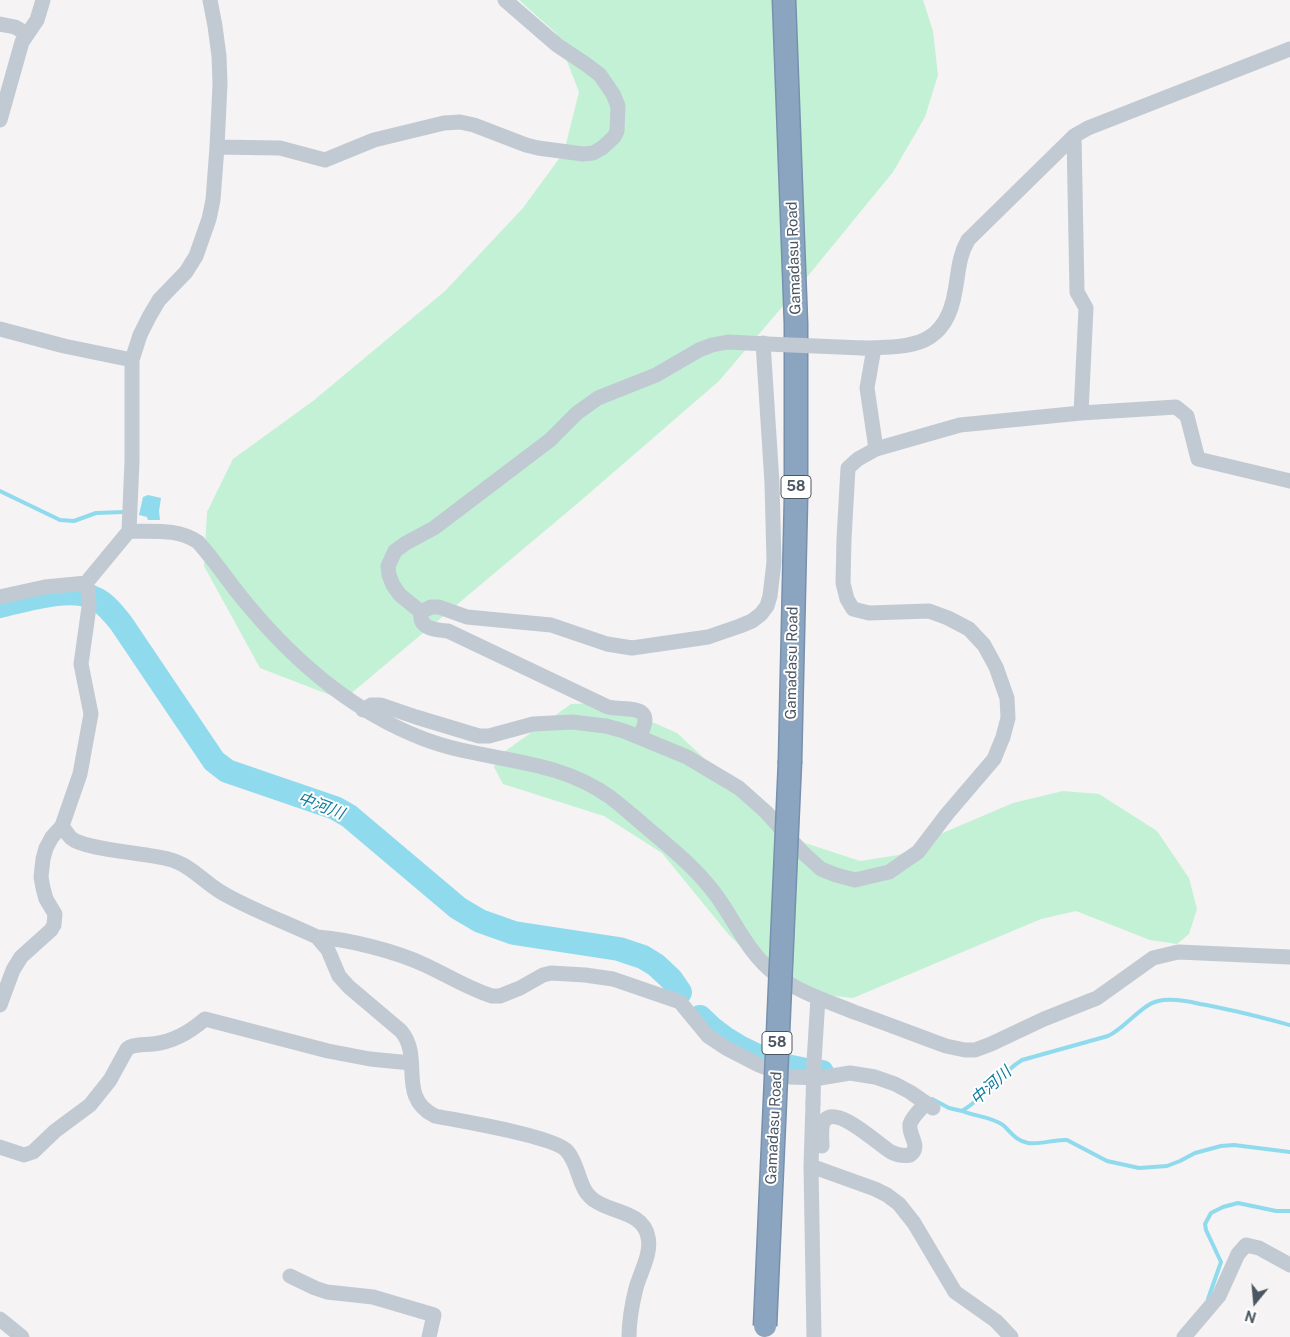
<!DOCTYPE html>
<html>
<head>
<meta charset="utf-8">
<style>
  body { margin:0 }
  #map { position:relative; width:1290px; height:1337px; overflow:hidden; background:#f5f3f3; font-family:"Public Sans",sans-serif }
  canvas { display:block }
  .north { position:absolute; left:1230px; top:1277px; width:50px; height:50px; -webkit-text-stroke:4px #fff; paint-order:stroke; rotate:197deg; font-size:14px; font-weight:700; line-height:20px; text-align:center; color:#4a5661 }
  .north::after { content:''; display:block; margin:auto; width:18px; height:22px; background:#4a5661; clip-path:polygon(50% 0,100% 100%,50% 72%,0 100%) }
</style>
</head>
<body>
<div id="map">
<canvas width="1290" height="1337"></canvas>
<div class="north">N</div>
</div>
<script>
const context = document.querySelector('canvas').getContext('2d');
context.lineJoin = 'round';
function fillPath(path, color) {
  context.fillStyle = color;
  context.fill(path, 'evenodd');
}
function trace(path, color, width, dash) {
  context.strokeStyle = color;
  context.lineWidth = width;
  context.lineCap = dash ? 'butt' : 'round';
  context.setLineDash(dash || []);
  context.stroke(path);
}
function drawText(font, color, halo, rows, align = 'center') {
  context.font = font + ' "Public Sans","Noto Sans JP",sans-serif';
  context.lineWidth = 4;
  context.setLineDash([]);
  context.textBaseline = 'middle';
  context.strokeStyle = halo;
  context.fillStyle = color;
  for (const [text, x, y, turn = 0] of rows) {
    context.save();
    context.translate(x, y);
    context.rotate((+turn || 0) * Math.PI / 180);
    context.textAlign = isNaN(turn) ? turn : align;
    if (halo) context.strokeText(text, 0, 0);
    context.fillText(text, 0, 0);
    context.restore();
  }
}
fillPath(new Path2D(`
  M519 0H923L933 31 938 75 925 117 893 172 794 293 719 381 578 503 348 696 330 695 260 668 204 566 207 512 233 459 313 401 445 291 523 208 564 152 579 92 556 33Z
  M599 703 641 717 677 733 738 790 805 843 860 861 899 855 938 835 1013 803 1063 791 1099 794 1157 831 1189 878 1197 909 1189 934 1177 944 1150 940 1076 911 1041 919 853 998 808 993 771 977 729 935 662 853 604 816 503 784 494 767 504 752 571 704Z`), '#c3f1d5');
fillPath(new Path2D(`
  M148 495 161 498 159 511 160 520H148L147 517 139 515 143 497Z`), '#90daee');
trace(new Path2D(`
  M0 491 60 520 74 521 96 513 124 512
  M932 1099 949 1108 962 1111C986 1097 998 1075 1022 1060L1108 1036C1125 1028 1141 1005 1158 1001 1171 998 1187 1001 1200 1004 1231 1009 1260 1017 1290 1025
  M962 1111C974 1116 992 1117 1003 1125 1011 1132 1016 1141 1028 1143 1041 1145 1054 1139 1067 1140L1107 1161 1139 1168 1167 1166 1180 1161 1195 1153 1221 1146 1234 1145 1290 1152
  M1208 1299 1221 1262 1206 1230 1205 1224 1211 1213 1223 1207 1238 1203 1276 1211H1290`), '#90daee', 4);
trace(new Path2D(`
  M0 606C26 600 72 585 96 599 106 604 114 614 121 623L214 761 227 771 335 808 349 816 458 908 480 921 514 933 619 949 643 957 656 965 671 979 680 992
  M700 1017C730 1049 778 1068 822 1072`), '#90daee', 24);
const highway = new Path2D(`
  M784 0 796 324V497L790 761`);
trace(highway, '#7690ad', 25);
trace(new Path2D(`
  M0 24 15 27 27 34
  M0 120 22 42 37 20 43 0
  M1074 136 1077 292 1086 308 1081 413
  M217 147 280 148 325 160 374 140 444 123 460 122 474 125 526 145 538 148 583 154 593 153 602 148 614 137 617 131 618 106 613 94 600 75 587 65 557 45 505 0
  M0 329 64 346 132 360
  M863 348C910 347 946 348 955 291 959 271 958 258 968 240L1074 136 1088 128 1290 49
  M874 348 867 388 876 449
  M129 531C154 532 176 528 198 542 216 562 230 584 247 604 295 662 353 712 424 739 487 763 553 756 610 797 622 806 634 817 646 827 671 848 696 868 716 895 735 921 748 953 774 973 797 992 827 1001 854 1012 885 1023 916 1035 946 1046L965 1050H975L991 1044 1044 1019 1097 998 1153 958 1178 952 1290 957
  M0 597 45 587 86 583 129 531 132 461V360L140 335 149 317 159 300 186 272 196 256 209 219 213 200 217 147 220 84 219 56 215 26 210 0
  M421 612 400 595 393 585 389 575 388 566 395 551 406 543 434 528 550 440 577 413 598 398 656 375 699 350 712 345 728 342 767 344
  M363 710 371 705H381L416 717 479 736H489L533 724 572 722 606 726 624 731 687 757 739 788 766 812 801 851 821 869 836 875 855 880 889 872 918 852 947 814 994 759 1003 737 1008 718 1007 698 996 667 984 645 969 629 948 618 929 611 869 613 853 609 847 599 843 583 844 539 848 468 858 459 876 449 960 425 1081 413 1176 407 1187 416 1198 459 1290 481
  M639 737C658 703 628 711 608 707L448 631C436 630 418 629 421 612L431 607H439L467 617 551 625 607 644 632 648 708 637 740 626 752 621 761 614 767 606 770 596 774 562 772 483 763 343
  M62 826C65 830 68 835 71 838 84 850 148 853 168 859 191 864 206 885 226 895 255 911 287 923 317 937L328 950 339 976 349 987 401 1031C424 1058 396 1096 435 1116 460 1121 554 1136 567 1151 581 1167 577 1191 597 1202 614 1213 643 1212 648 1237 652 1253 640 1273 636 1288 632 1304 629 1320 629 1337
  M317 937C348 939 398 952 425 965 447 975 469 989 492 996H500L520 988 543 975 551 973 585 975 613 979 680 1002 708 1036 726 1048 759 1065 790 1077 820 1078 850 1073 875 1077 895 1084 910 1092 933 1108
  M0 1005 13 970 21 957 51 930 54 925 55 914 46 899 43 888 41 877 43 859 46 848 52 837 62 826 80 774 91 714 81 664 89 607 88 590 86 583
  M814 1062 818 998
  M813 1103 811 1166 814 1337
  M822 1146C822 1139 820 1125 825 1120 838 1105 880 1146 891 1152 897 1155 904 1156 910 1155 922 1146 908 1136 910 1124 912 1117 920 1110 925 1104
  M0 1147 24 1155 33 1152 55 1131 90 1105 110 1080 127 1049 130 1047C138 1044 145 1045 153 1044 173 1042 190 1032 205 1019L328 1051 370 1059 411 1063
  M811 1166 875 1189 887 1195 899 1204 914 1223 955 1292 996 1321 1011 1337
  M290 1276 315 1288 327 1292 373 1297 434 1315 429 1337
  M0 1319 22 1337
  M1184 1337 1219 1296 1238 1254 1246 1245 1259 1248 1290 1265`), '#c1cad2', 15);
trace(highway, '#8ba5c1', 22);
const highwayBridge = new Path2D(`
  M765 1326 790 761`);
trace(highwayBridge, '#7690ad', 25, []);
trace(new Path2D(`
  M767 344 863 348
  M813 1103 814 1062`), '#c1cad2', 15);
trace(highwayBridge, '#8ba5c1', 22);
for (const [x, y, w] of [
  [796,487,30],
  [777,1043,30]
]) {
  const box = new Path2D();
  box.roundRect(x - w / 2, y - 11.5, w, 23, 4);
  context.fillStyle = '#fff';
  context.fill(box);
  trace(box, '#4a5661', 1);
}
drawText('bold 14px', '#4a5661', null, [
  ["58",796,487],
  ["58",777,1043]
]);
drawText('15px', '#4a5661', '#fff', [
  ["Gamadasu Road",794,258,-92],
  ["Gamadasu Road",792,663,-89],
  ["Gamadasu Road",774,1128,-87]
]);
drawText('italic 16px', '#0c7c9b', '#fff', [
  ["中河川",321,806,21],
  ["中河川",991,1086,-42]
]);
</script>
</body>
</html>
